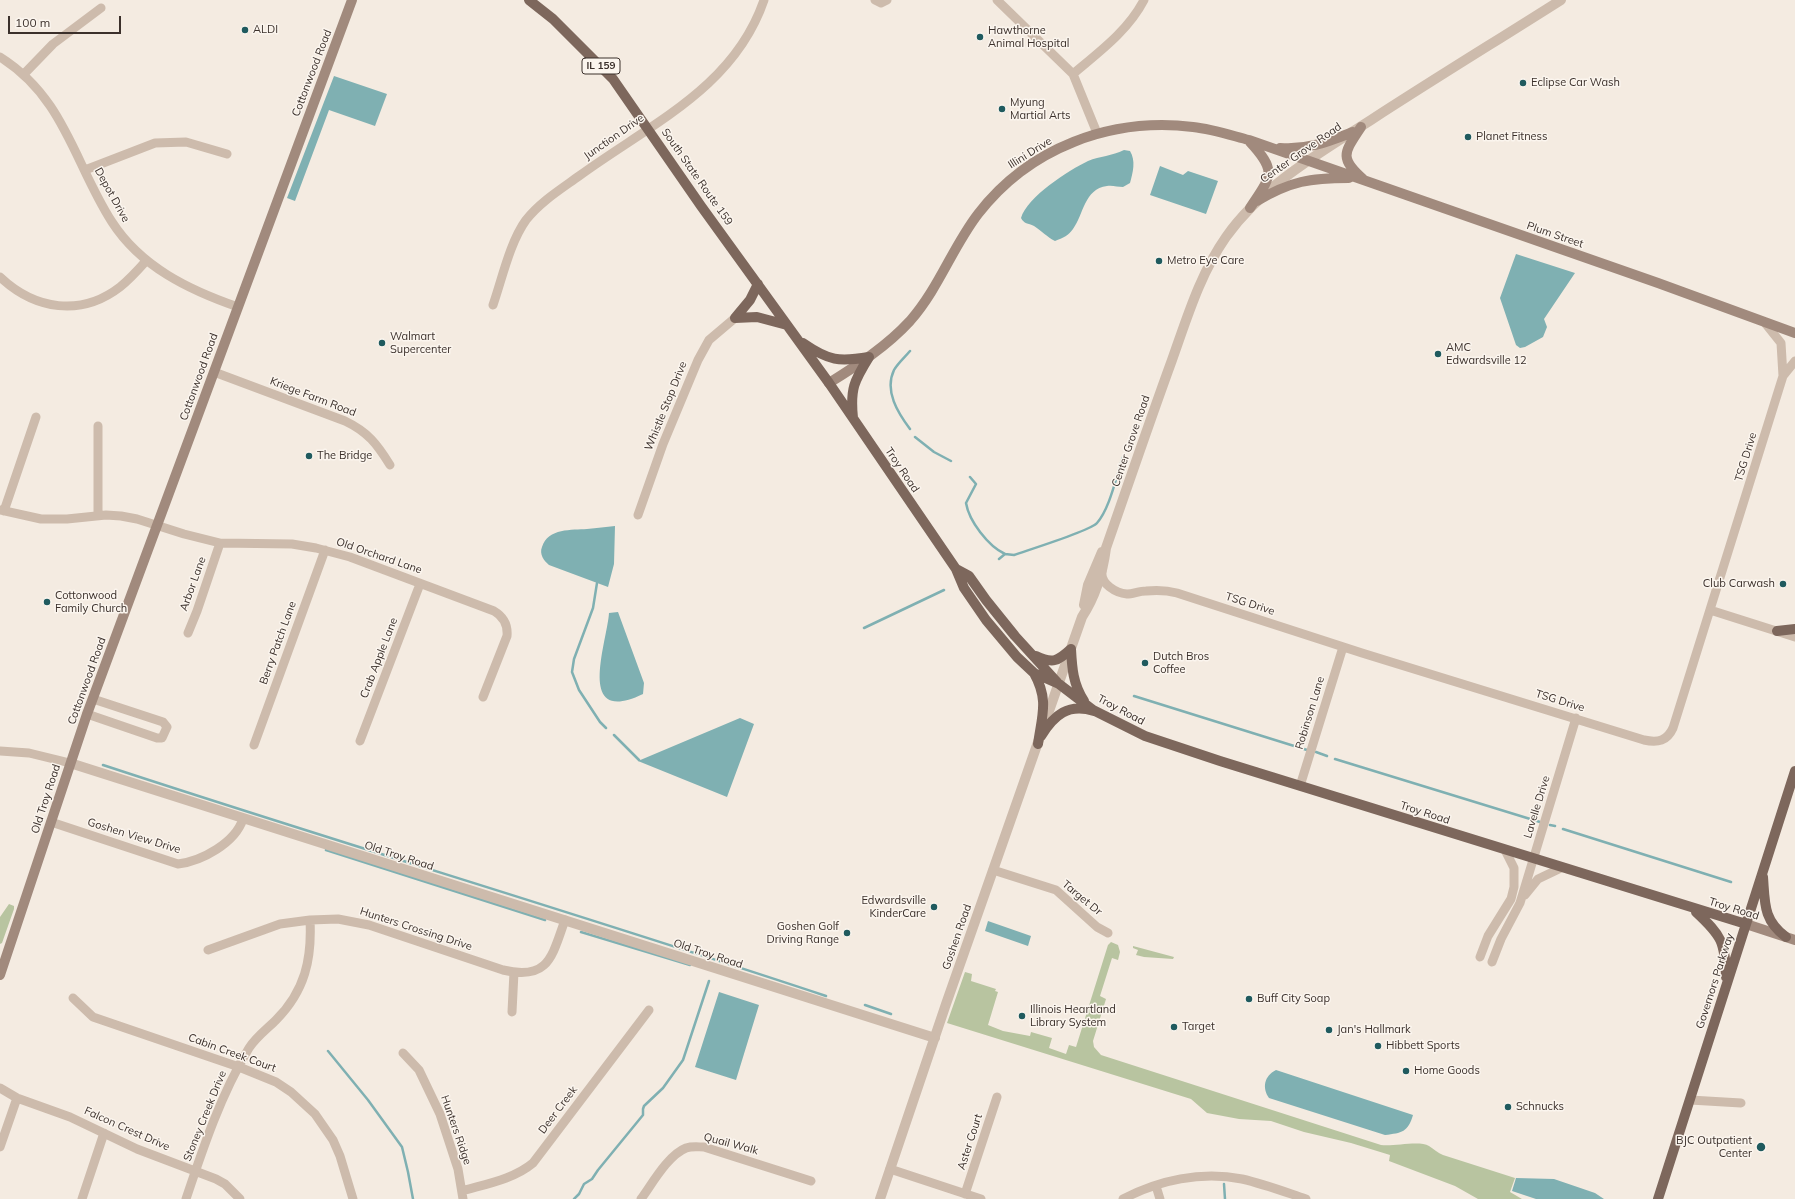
<!DOCTYPE html>
<html>
<head>
<meta charset="utf-8">
<style>
  body { margin:0 }
  #map { position:relative; width:1795px; height:1199px; overflow:hidden; background:#f4ebe1; font-family:Mulish,sans-serif }
  canvas { display:block }
  .scale { position:absolute; left:8px; top:16px; width:113px; height:18px; box-sizing:border-box; border:2px solid #3b302b; border-top:0; padding-left:5px; font-size:12px; line-height:14px; white-space:nowrap; color:#3b302b; -webkit-text-stroke:3px #fbf5ee; paint-order:stroke }
</style>
</head>
<body>
<div id="map">
<canvas width="1795" height="1199"></canvas>
<div class="scale">100 m</div>
</div>
<script>
const context = document.querySelector('canvas').getContext('2d');
context.lineJoin = 'round';
function fillPath(path, color) {
  context.fillStyle = color;
  context.fill(path, 'evenodd');
}
function trace(path, color, width, dash) {
  context.strokeStyle = color;
  context.lineWidth = width;
  context.lineCap = dash ? 'butt' : 'round';
  context.setLineDash(dash || []);
  context.stroke(path);
}
function drawText(font, color, halo, rows, align = 'center') {
  context.font = font + ' Mulish,sans-serif';
  context.lineWidth = 3;
  context.setLineDash([]);
  context.textBaseline = 'middle';
  context.strokeStyle = halo;
  context.fillStyle = color;
  for (const [text, x, y, turn = 0] of rows) {
    context.save();
    context.translate(x, y);
    context.rotate((+turn || 0) * Math.PI / 180);
    context.textAlign = isNaN(turn) ? turn : align;
    if (halo) context.strokeText(text, 0, 0);
    context.fillText(text, 0, 0);
    context.restore();
  }
}
fillPath(new Path2D(`
  M9 904 14 906V909L2 943 0 944V917Z
  M1111 942 1118 945 1120 952 1118 960 1112 958 1100 996 1106 999 1093 1041 1094 1047 1101 1055 1381 1145C1393 1147 1419 1140 1429 1146 1434 1149 1438 1153 1443 1155L1515 1178 1510 1192 1522 1199H1478L1455 1186 1389 1161 1390 1155 1351 1143 1304 1132 1271 1121 1239 1119 1207 1113 1191 1099 947 1023 965 972 972 974 971 981 996 989 995 991 998 992 988 1025 1003 1031 1030 1036 1031 1032 1052 1038 1049 1048 1066 1054 1069 1045 1076 1047 1108 945Z
  M1133 946 1174 957 1173 959 1144 957 1136 955 1138 950 1133 948Z`), '#b8c4a0');
fillPath(new Path2D(`
  M334 76 387 94 375 126 329 110 295 201 287 198Z
  M1124 150 1130 151C1136 161 1133 172 1130 183L1123 187C1118 187 1112 185 1107 186 1084 189 1084 214 1073 229 1069 235 1063 238 1055 241 1047 237 1042 231 1034 226 1028 223 1024 224 1021 218 1027 197 1069 170 1088 161 1100 156 1112 156 1124 150Z
  M1160 166 1183 175 1188 171 1218 181 1206 214 1150 195Z
  M1516 254 1575 273 1544 319 1547 327 1543 337 1525 347 1520 348 1516 345 1500 298Z
  M615 526 614 564 608 587 549 565C544 561 539 554 542 547 548 528 572 530 587 529 597 528 606 527 615 526Z
  M618 612 644 683 643 694C575 727 607 643 609 613Z
  M740 718 754 724 727 797 638 761Z
  M988 921 1031 936 1028 946 985 931Z
  M719 992 759 1005 736 1080 695 1067Z
  M1276 1070 1413 1115C1408 1132 1402 1133 1385 1135L1269 1098C1262 1088 1264 1076 1276 1070Z
  M1516 1178 1554 1179 1595 1193 1604 1199H1536L1512 1191Z`), '#7fb0b2');
trace(new Path2D(`
  M910 429C898 413 884 391 894 370 898 363 905 357 910 351
  M915 437 934 452 951 461
  M970 477 976 484 966 503C969 521 988 546 1005 554
  M999 559 1005 554 1014 555C1028 550 1090 531 1097 523 1110 508 1116 477 1123 457
  M597 583 593 608 574 659 572 672 579 690 600 722 606 728
  M864 628 944 590
  M1134 696 1307 750
  M614 735 639 760
  M1316 752 1327 756
  M1335 759 1540 822
  M103 765C343 844 586 916 826 996
  M1550 825 1555 826
  M1563 829 1731 882
  M326 850 545 920
  M581 932 690 965
  M865 1005 891 1014
  M328 1051 368 1100 402 1147 408 1172 413 1199
  M1224 1184 1225 1199
  M574 1199 579 1194 584 1184 592 1179 598 1170 643 1115V1109L644 1106 663 1088 683 1060 709 981`), '#7fb0b2', 2.5);
trace(new Path2D(`
  M875 0 881 3 887 0
  M997 0 1073 74 1097 133
  M0 57C65 98 74 163 112 222 141 267 189 290 238 307
  M24 74 53 44 101 8
  M1073 74C1099 52 1128 31 1144 0
  M85 170 155 143 186 142 227 154
  M0 277C35 310 81 317 120 287 130 279 138 270 146 261
  M493 305C502 279 510 242 526 220 540 202 561 189 579 176 650 124 734 88 764 0
  M1765 323 1781 343 1783 376
  M214 372 345 421C368 432 377 444 390 465
  M98 426V515
  M0 510 41 519H67L106 515 121 516 137 519 184 534 220 543 292 544 316 548 350 557 494 611C504 617 508 625 507 636L483 697
  M4 511 36 417
  M638 515 663 444 698 360 709 340 735 318
  M1102 571C1100 584 1116 593 1127 594 1133 594 1139 591 1146 591 1156 590 1166 590 1177 593L1362 653 1644 740C1658 743 1667 741 1673 728L1783 376 1795 361
  M1710 610 1795 637
  M188 633 197 611 220 543
  M87 714 157 738H162L167 727 163 722 93 699
  M360 741 420 584
  M254 745 325 550
  M0 751 29 753 70 763
  M1300 786 1343 647
  M51 822 178 864C202 861 235 843 243 819
  M993 870 1056 890 1097 927 1108 933
  M1525 895 1538 879 1561 868
  M208 950 280 924 310 920 338 919 369 925 503 970C549 981 552 956 565 920
  M1480 957 1488 936 1511 899 1514 887V868L1505 850
  M1492 962 1501 939 1520 903 1576 718
  M73 998 93 1017 239 1067 276 1082 291 1092 315 1114 333 1140 340 1156 353 1199
  M512 1012 514 972
  M403 1053 419 1070 440 1114 458 1169 463 1199
  M0 1088 17 1098 70 1117 137 1149 216 1179 225 1184 240 1199
  M1690 1100 1741 1103
  M0 1147 17 1098
  M890 1169 981 1199
  M1156 1186 1160 1199
  M462 1191C486 1184 514 1179 533 1163L649 1010
  M965 1194 997 1097
  M82 1199 104 1133
  M186 1199C203 1148 221 1094 249 1048 256 1037 267 1029 276 1020 305 991 312 959 310 920
  M641 1199C652 1184 668 1155 686 1148 692 1146 698 1147 704 1147L811 1181
  M1123 1199C1159 1180 1201 1171 1242 1179 1264 1184 1285 1192 1306 1199`), '#cdbbac', 9);
trace(new Path2D(`
  M1084 605 1088 585 1102 552
  M70 763 935 1038
  M880 1199 946 1004 1082 617C1095 597 1103 571 1106 548 1128 485 1149 423 1172 360 1187 318 1200 274 1226 237 1263 185 1318 154 1371 120 1434 79 1498 40 1561 0`), '#cdbbac', 10);
trace(new Path2D(`
  M1361 127C1345 152 1338 157 1363 179
  M1280 148C1308 150 1327 142 1353 132
  M1257 201C1291 181 1310 178 1349 178
  M1250 208C1271 176 1278 172 1250 142
  M829 383C858 365 887 346 910 321 939 288 952 248 978 214 1029 148 1110 117 1193 127 1212 129 1230 135 1249 140L1658 283 1795 333
  M1746 924 1795 940
  M0 975 87 714 352 0`), '#a18a7d', 10);
trace(new Path2D(`
  M529 0 553 19 613 79 701 206 829 383 956 569 964 588 986 620 1017 657 1034 673 1059 684 1093 710 1145 736 1220 761 1746 924
  M735 318 757 317 787 325
  M735 318 750 300 758 284
  M803 343C829 361 839 362 869 357
  M853 418C850 389 854 381 869 357
  M956 569 969 576 986 600 1015 636 1057 682
  M1777 631 1795 629
  M1071 649C1072 668 1073 684 1084 701
  M1036 656C1053 664 1058 661 1071 649
  M1034 673C1049 700 1042 715 1038 744
  M1041 736C1054 715 1068 703 1094 711
  M1763 877C1765 903 1763 920 1786 937
  M1696 912C1722 936 1725 942 1726 977
  M1658 1199 1795 771`), '#7d675c', 10);
for (const [x, y, r, color] of [
  [245,30,4,"#1f5a5e"],
  [980,37,4,"#1f5a5e"],
  [1523,83,4,"#1f5a5e"],
  [1002,109,4,"#1f5a5e"],
  [1468,137,4,"#1f5a5e"],
  [1159,261,4,"#1f5a5e"],
  [382,343,4,"#1f5a5e"],
  [1438,354,4,"#1f5a5e"],
  [309,456,4,"#1f5a5e"],
  [1783,584,4,"#1f5a5e"],
  [47,602,4,"#1f5a5e"],
  [1145,663,4,"#1f5a5e"],
  [934,907,4,"#1f5a5e"],
  [847,933,4,"#1f5a5e"],
  [1249,999,4,"#1f5a5e"],
  [1022,1016,4,"#1f5a5e"],
  [1174,1027,4,"#1f5a5e"],
  [1329,1030,4,"#1f5a5e"],
  [1378,1046,4,"#1f5a5e"],
  [1406,1071,4,"#1f5a5e"],
  [1508,1107,4,"#1f5a5e"],
  [1761,1147,5,"#1f5a5e"]
]) {
  const dot = new Path2D();
  dot.arc(x, y, r, 0, 2 * Math.PI);
  context.fillStyle = color;
  context.fill(dot);
  trace(dot, '#fbf5ee', 1.5);
}
for (const [x, y, w] of [
  [601,66,38]
]) {
  const box = new Path2D();
  box.roundRect(x - w / 2, y - 8, w, 16, 3);
  context.fillStyle = '#fbf5ee';
  context.fill(box);
  trace(box, '#3b302b', 1);
}
drawText('bold 10px', '#3b302b', null, [
  ["IL 159",601,66]
]);
drawText('11px', '#3b302b', '#fbf5ee', [
  ["ALDI",253,30],
  ["Hawthorne",988,31],
  ["Animal Hospital",988,44],
  ["Eclipse Car Wash",1531,83],
  ["Myung",1010,103],
  ["Martial Arts",1010,116],
  ["Planet Fitness",1476,137],
  ["Metro Eye Care",1167,261],
  ["Walmart",390,337],
  ["Supercenter",390,350],
  ["AMC",1446,348],
  ["Edwardsville 12",1446,361],
  ["The Bridge",317,456],
  ["Club Carwash",1775,584,"right"],
  ["Cottonwood",55,596],
  ["Family Church",55,609],
  ["Dutch Bros",1153,657],
  ["Coffee",1153,670],
  ["Edwardsville",926,901,"right"],
  ["KinderCare",926,914,"right"],
  ["Goshen Golf",839,927,"right"],
  ["Driving Range",839,940,"right"],
  ["Buff City Soap",1257,999],
  ["Illinois Heartland",1030,1010],
  ["Library System",1030,1023],
  ["Target",1182,1027],
  ["Jan's Hallmark",1337,1030],
  ["Hibbett Sports",1386,1046],
  ["Home Goods",1414,1071],
  ["Schnucks",1516,1107],
  ["BJC Outpatient",1752,1141,"right"],
  ["Center",1752,1154,"right"]
], 'left');
drawText('11px', '#3b302b', '#fbf5ee', [
  ["Cottonwood Road",312,73,-69],
  ["Junction Drive",614,137,-35],
  ["Illini Drive",1030,153,-32],
  ["Center Grove Road",1301,153,-35],
  ["South State Route 159",697,177,55],
  ["Depot Drive",112,195,61],
  ["Plum Street",1555,235,19],
  ["Cottonwood Road",199,377,-70],
  ["Kriege Farm Road",313,397,21],
  ["Whistle Stop Drive",666,406,-68],
  ["Center Grove Road",1131,441,-71],
  ["TSG Drive",1746,457,-73],
  ["Troy Road",902,470,56],
  ["Old Orchard Lane",379,556,19],
  ["Arbor Lane",193,584,-70],
  ["TSG Drive",1250,604,18],
  ["Berry Patch Lane",278,643,-70],
  ["Crab Apple Lane",379,658,-69],
  ["Cottonwood Road",87,681,-70],
  ["TSG Drive",1560,701,17],
  ["Troy Road",1121,710,28],
  ["Robinson Lane",1310,713,-73],
  ["Old Troy Road",46,799,-72],
  ["Lavelle Drive",1537,807,-73],
  ["Troy Road",1425,813,18],
  ["Goshen View Drive",134,836,17],
  ["Old Troy Road",399,856,18],
  ["Target Dr",1082,898,40],
  ["Troy Road",1734,909,17],
  ["Hunters Crossing Drive",416,929,18],
  ["Goshen Road",957,937,-71],
  ["Old Troy Road",708,954,18],
  ["Governors Parkway",1715,981,-72],
  ["Cabin Creek Court",232,1053,20],
  ["Deer Creek",558,1110,-53],
  ["Stoney Creek Drive",205,1116,-68],
  ["Falcon Crest Drive",127,1129,24],
  ["Hunters Ridge",456,1130,71],
  ["Aster Court",970,1142,-72],
  ["Quail Walk",731,1144,15]
]);
</script>
</body>
</html>
